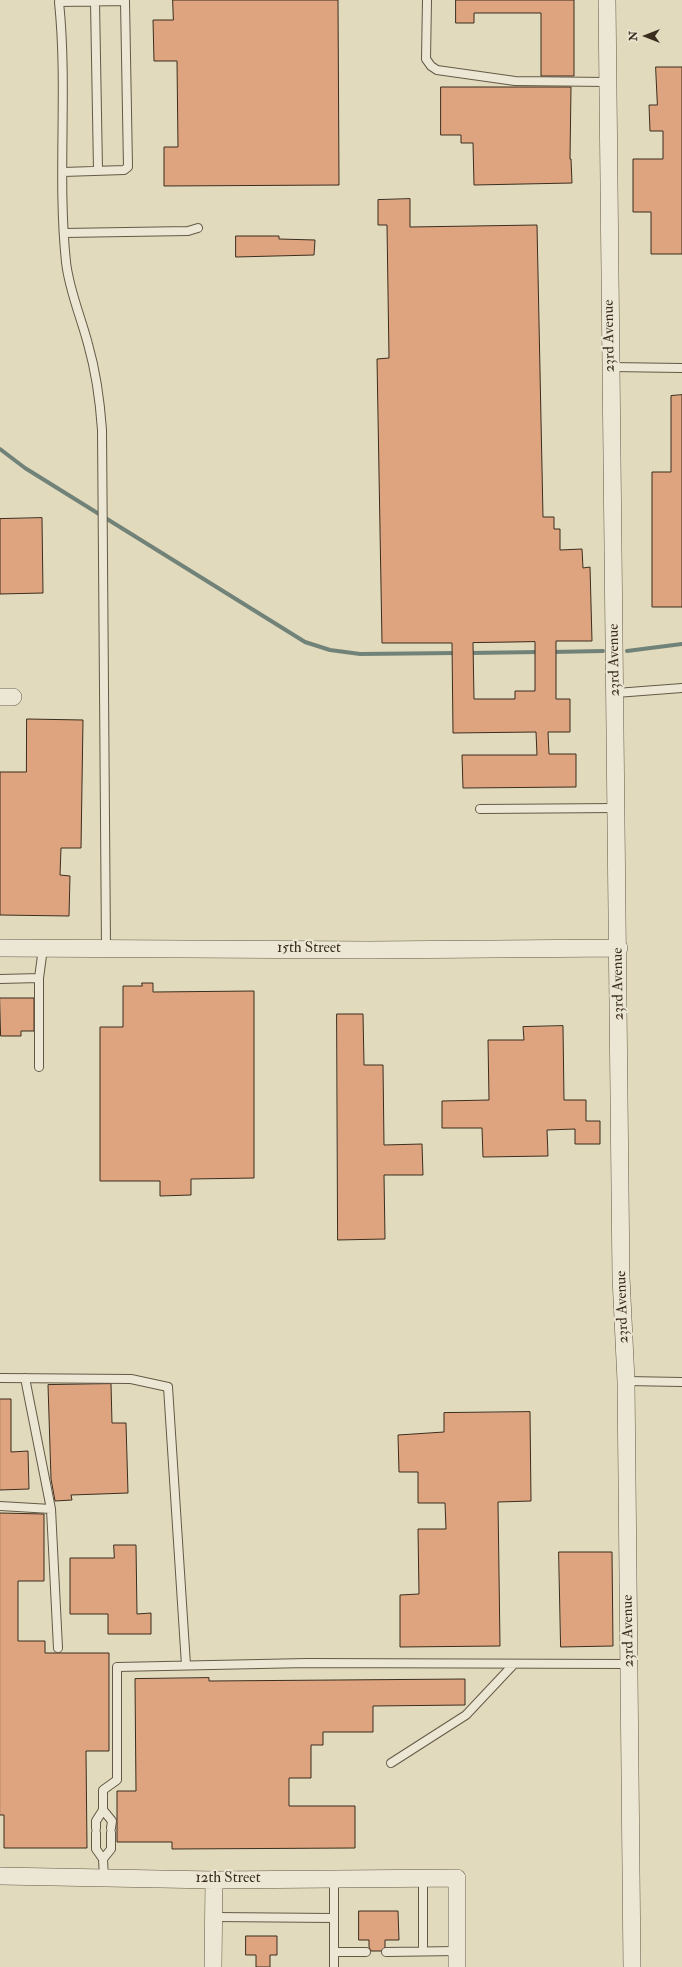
<!DOCTYPE html>
<html>
<head>
<meta charset="utf-8">
<style>
  body { margin:0 }
  #map { position:relative; width:682px; height:1967px; overflow:hidden; background:#e2dabd; font-family:"IM FELL Double Pica",serif }
  canvas { display:block }
  .north { position:absolute; left:626px; top:16px; width:40px; height:40px; -webkit-text-stroke:3px #ece7d4; paint-order:stroke; rotate:270deg; font-size:11px; font-weight:700; line-height:16px; text-align:center; color:#3b2e1f }
  .north::after { content:''; display:block; margin:auto; width:14px; height:18px; background:#3b2e1f; clip-path:polygon(50% 0,100% 100%,50% 72%,0 100%) }
</style>
</head>
<body>
<div id="map">
<canvas width="682" height="1967"></canvas>
<div class="north">N</div>
</div>
<script>
const context = document.querySelector('canvas').getContext('2d');
context.lineJoin = 'round';
function trace(path, color, width, dash) {
  context.strokeStyle = color;
  context.lineWidth = width;
  context.lineCap = dash ? 'butt' : 'round';
  context.setLineDash(dash || []);
  context.stroke(path);
}
function fillPath(path, color) {
  context.fillStyle = color;
  context.fill(path, 'evenodd');
}
function drawText(font, color, halo, rows, align = 'center') {
  context.font = font + ' "IM FELL Double Pica",serif';
  context.lineWidth = 4;
  context.setLineDash([]);
  context.textBaseline = 'middle';
  context.strokeStyle = halo;
  context.fillStyle = color;
  for (const [text, x, y, turn = 0] of rows) {
    context.save();
    context.translate(x, y);
    context.rotate((+turn || 0) * Math.PI / 180);
    context.textAlign = isNaN(turn) ? turn : align;
    if (halo) context.strokeText(text, 0, 0);
    context.fillText(text, 0, 0);
    context.restore();
  }
}
trace(new Path2D(`
  M0 449 25 468 305 642 330 650 360 654 456 653
  M627 651 682 644
  M551 652 603 651
  M469 653 540 652`), '#718279', 4);
const building = new Path2D(`
  M173 0H338L339 185 164 186V147H178L177 61H154L153 20H173Z
  M456 0H574V76H541V13H474V23H456Z
  M656 67H682V254H651V212H633V159H663V131H650L649 105H657Z
  M441 87H571L570 159H571L572 183 474 185 473 143H461V135H441Z
  M410 199V227L537 225 543 517H554V529H560V550L582 549 583 568 590 567 592 641H556V699H570V732H548L549 754H576V787L463 788 462 755H537L536 732 453 733 452 643H382L377 359 389 358 387 225H378V200ZM535 642V691H515V699H474L473 643Z
  M236 236H279V239L315 240 314 255 236 257Z
  M682 395V607H652V472H671V396Z
  M42 518 43 593 0 594V519Z
  M27 719 83 720 81 848H61L60 875 70 876 69 916 0 915V772H26Z
  M142 983H153V992L254 991V1178L191 1179V1195L160 1196V1181H100V1027H123V986H142Z
  M0 998H34V1031H21V1036H1Z
  M337 1014H363L364 1065H383L384 1145 422 1144 423 1175H384L385 1239 338 1240Z
  M563 1026 564 1100H586V1121H600V1144H575V1129L547 1130 548 1156 483 1157 482 1128H442V1101L489 1100 488 1040H524L523 1027Z
  M111 1384 112 1423H126L128 1493 71 1495 72 1500 55 1501 51 1479 48 1385Z
  M0 1399H11V1452L28 1451 29 1489 0 1490Z
  M530 1412 531 1501 498 1502 500 1646 400 1647V1595L419 1594 418 1529H446L445 1503H418V1472H399L398 1435 444 1432V1413Z
  M0 1513 44 1514V1581H18V1641H45V1653H109V1751H86L87 1848H4V1815H0Z
  M114 1545H136L137 1614 151 1613V1634H108V1614H70V1558H114Z
  M559 1552H612L613 1646 561 1647Z
  M209 1678V1681L465 1679V1705L373 1706V1732H323V1745H311V1778H289V1806H355V1848L172 1849V1842H117V1791H136L135 1679Z
  M359 1911H398L399 1940H385V1947L381 1951H371L369 1947V1940H359Z
  M246 1936H277V1955H270V1967H256V1955H246Z`);
fillPath(building, '#dea47f');
trace(building, '#3b2e1f', 1);
const lane = new Path2D(`
  M427 0 426 59 431 66 437 70 515 81 608 82
  M95 2 98 170
  M63 172 124 170 128 167 125 1 59 2C68 89 57 176 66 262 69 290 81 317 88 344 96 372 100 401 102 430L106 949
  M64 233 188 231 198 228
  M610 367 682 368
  M616 693 682 688
  M480 809 617 808
  M0 979 39 978
  M39 1067V978L43 948
  M0 1378 131 1379 168 1387 186 1665
  M25 1378 51 1509
  M626 1381 682 1382
  M0 1506 51 1509 58 1648
  M391 1763 466 1715 514 1664
  M103 1810 112 1821 111 1828
  M96 1828V1821L103 1810V1790L117 1780V1667L307 1663 629 1664
  M96 1833V1849L103 1859 104 1878
  M103 1859 111 1849V1833
  M423 1878V1951
  M334 1879V1967
  M213 1917 334 1918
  M334 1952H366
  M386 1952 457 1951`);
const street = new Path2D(`
  M607 0 621 1277 626 1381 632 1967
  M0 697H13
  M0 948 369 950 619 948
  M0 1876 214 1880 457 1878V1967
  M213 1967 214 1880`);
trace(lane, '#655946', 10);
trace(street, '#655946', 18);
trace(lane, '#ece7d4', 8);
trace(street, '#ece7d4', 17);
drawText('15px', '#3b2e1f', '#ece7d4', [
  ["23rd Avenue",610,336,-91],
  ["23rd Avenue",615,660,-91],
  ["15th Street",309,949],
  ["23rd Avenue",619,984,-91],
  ["23rd Avenue",623,1307,-92],
  ["23rd Avenue",629,1631,-91],
  ["12th Street",228,1879]
]);
</script>
</body>
</html>
